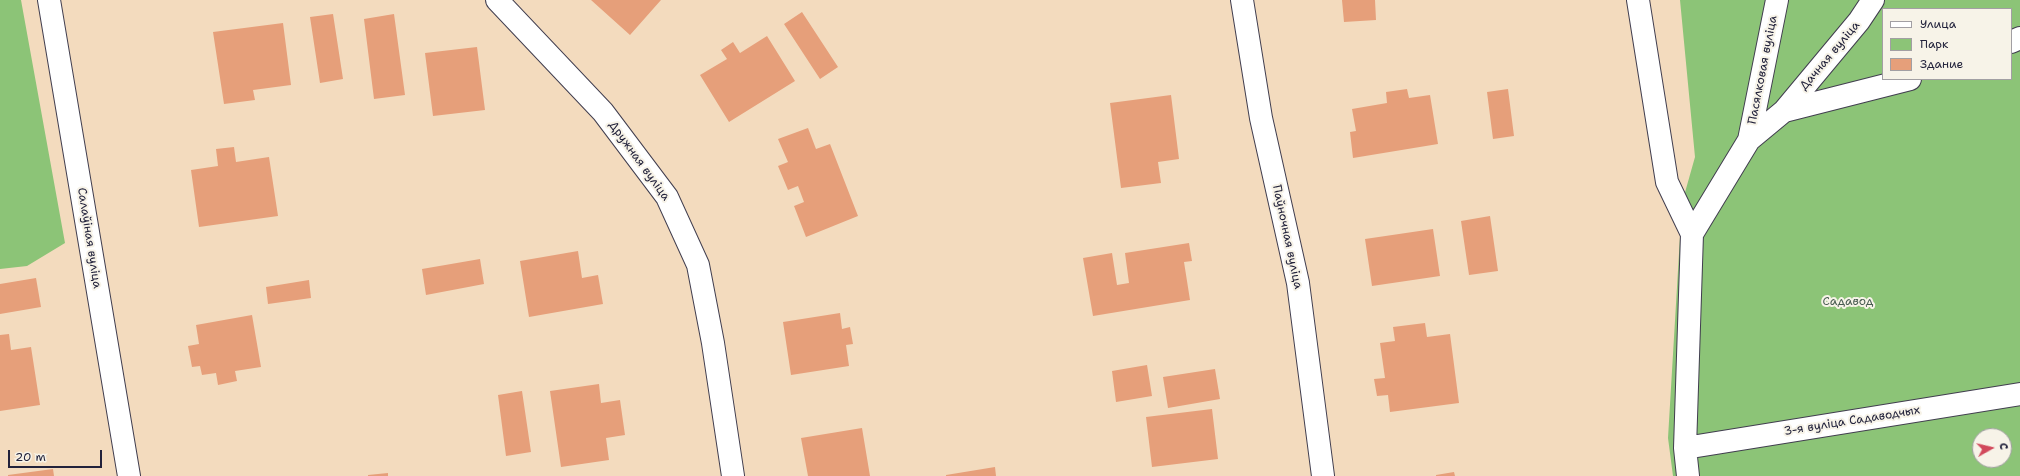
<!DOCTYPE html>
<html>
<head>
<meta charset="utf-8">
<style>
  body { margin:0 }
  #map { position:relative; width:2020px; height:476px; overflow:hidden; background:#f3dbbe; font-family:"Shantell Sans",sans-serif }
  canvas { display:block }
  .legend { position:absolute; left:1882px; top:8px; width:130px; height:72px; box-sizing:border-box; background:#f7f3e8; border:1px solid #a29fa3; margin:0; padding:5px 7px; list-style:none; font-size:12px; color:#22223b }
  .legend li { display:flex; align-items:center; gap:8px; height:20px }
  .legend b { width:20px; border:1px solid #a29fa3 }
  .north { position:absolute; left:1972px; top:428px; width:40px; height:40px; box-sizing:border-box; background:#f7f3e8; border:1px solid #a29fa3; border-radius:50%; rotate:82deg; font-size:11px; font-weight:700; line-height:16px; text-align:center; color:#22223b }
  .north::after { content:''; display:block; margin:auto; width:14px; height:18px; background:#d1495b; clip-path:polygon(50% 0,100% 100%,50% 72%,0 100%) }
  .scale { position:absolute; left:8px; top:450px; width:94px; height:18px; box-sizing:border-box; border:2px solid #22223b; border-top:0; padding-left:5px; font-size:12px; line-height:14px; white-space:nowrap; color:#22223b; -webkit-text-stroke:3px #f7f3e8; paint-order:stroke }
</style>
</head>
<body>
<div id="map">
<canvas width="2020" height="476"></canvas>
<ul class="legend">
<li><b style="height:5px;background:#fff"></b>Улица</li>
<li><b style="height:11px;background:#8cc477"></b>Парк</li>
<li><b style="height:11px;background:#e69f7a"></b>Здание</li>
</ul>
<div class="north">С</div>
<div class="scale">20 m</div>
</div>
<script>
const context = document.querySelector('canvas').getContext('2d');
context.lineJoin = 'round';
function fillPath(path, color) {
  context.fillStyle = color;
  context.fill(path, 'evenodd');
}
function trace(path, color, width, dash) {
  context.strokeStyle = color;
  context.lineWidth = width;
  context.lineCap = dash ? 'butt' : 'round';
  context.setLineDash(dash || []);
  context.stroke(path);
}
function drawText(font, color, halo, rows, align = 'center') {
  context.font = font + ' "Shantell Sans",sans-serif';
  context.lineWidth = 4;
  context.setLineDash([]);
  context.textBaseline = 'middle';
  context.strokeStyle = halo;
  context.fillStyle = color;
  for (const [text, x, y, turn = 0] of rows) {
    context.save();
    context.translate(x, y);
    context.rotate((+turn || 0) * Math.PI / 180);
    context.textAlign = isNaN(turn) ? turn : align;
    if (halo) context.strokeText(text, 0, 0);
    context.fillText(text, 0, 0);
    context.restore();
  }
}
fillPath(new Path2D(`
  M0 0H21L65 243 27 266 0 269Z
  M1680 0H2020V476H1673L1668 438 1682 203 1695 157ZM1883 9H2011V79H1883ZM1980 436H2004V460H1980Z`), '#8cc477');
fillPath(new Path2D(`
  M591 0H661L630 35Z
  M1342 0H1375L1376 20 1344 22Z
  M802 12 838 67 820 79 784 24Z
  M333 14 343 79 320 83 310 17Z
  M394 14 405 95 374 99 364 19Z
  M283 23 291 85 253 90 255 100 224 104 213 32Z
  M767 36 795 81 729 122 700 75 727 59 721 50 733 42 740 53Z
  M477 47 485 110 433 116 425 53Z
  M1407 89 1409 98 1430 95 1438 144 1353 158 1350 132 1356 131 1352 109 1387 103 1386 92Z
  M1508 89 1514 136 1493 139 1487 92Z
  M1171 95 1179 159 1158 162 1161 183 1121 188 1110 103Z
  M808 128 816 149 830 144 858 216 806 237 794 206 804 202 798 186 788 190 778 166 788 162 778 139Z
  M234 147 236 162 269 157 278 216 199 227 191 170 218 166 216 149Z
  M1490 216 1498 271 1469 275 1461 221Z
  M1433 229 1440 276 1372 286 1365 239Z
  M1189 243 1192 261 1184 262 1190 300 1093 316 1083 258 1112 253 1117 285 1129 283 1125 253Z
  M578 251 582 278 598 275 603 304 529 317 520 261Z
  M480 259 484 284 426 295 422 269Z
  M36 278 41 307 0 314V284Z
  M309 280 311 298 268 304 266 287Z
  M840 313 842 329 850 327 853 344 846 345 849 366 791 375 783 322Z
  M252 315 261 367 235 371 237 381 218 385 216 373 202 375 200 366 192 367 188 346 199 344 196 325Z
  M1425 323 1427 337 1450 334 1459 403 1390 412 1388 395 1377 396 1374 379 1385 378 1380 343 1395 341 1393 327Z
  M9 334 11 350 31 347 40 405 0 411V335Z
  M1147 365 1152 396 1116 402 1112 371Z
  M1215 369 1220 399 1168 408 1163 377Z
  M599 384 601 403 620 400 625 435 606 438 609 460 561 467 550 391Z
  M522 391 531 452 506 456 498 395Z
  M1212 409 1218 459 1152 467 1146 417Z
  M862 428 870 476H808L801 438Z
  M995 467 996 476H946V475Z
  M53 469 54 476H8V475Z
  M1454 472 1455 476H1436V475Z
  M388 473V476H368V475Z`), '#e69f7a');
const minor = new Path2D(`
  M49 0 129 476
  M497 0 603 112 667 197 698 265 713 343 733 476
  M1242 0 1261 118 1298 283 1323 476
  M1638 0 1667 182 1692 234
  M2011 42 2020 38
  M1784 111 1910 79
  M1749 140 1777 0
  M1685 448 2020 394
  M1688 476 1685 448 1692 234 1749 140 1784 111 1859 21 1873 0`);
trace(minor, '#413e4f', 24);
trace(minor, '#fff', 22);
drawText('12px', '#22223b', '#f7f3e8', [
  ["Дачная вуліца",1830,56,-50],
  ["Пасялковая вуліца",1763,70,-79],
  ["Дружная вуліца",639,161,54],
  ["Паўночная вуліца",1287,237,78],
  ["Салаўіная вуліца",89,238,81],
  ["3-я вуліца Садаводчых",1852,421,-9]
]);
drawText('12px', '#475b50', '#f7f3e8', [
  ["Садавод",1848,302]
]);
</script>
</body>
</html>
